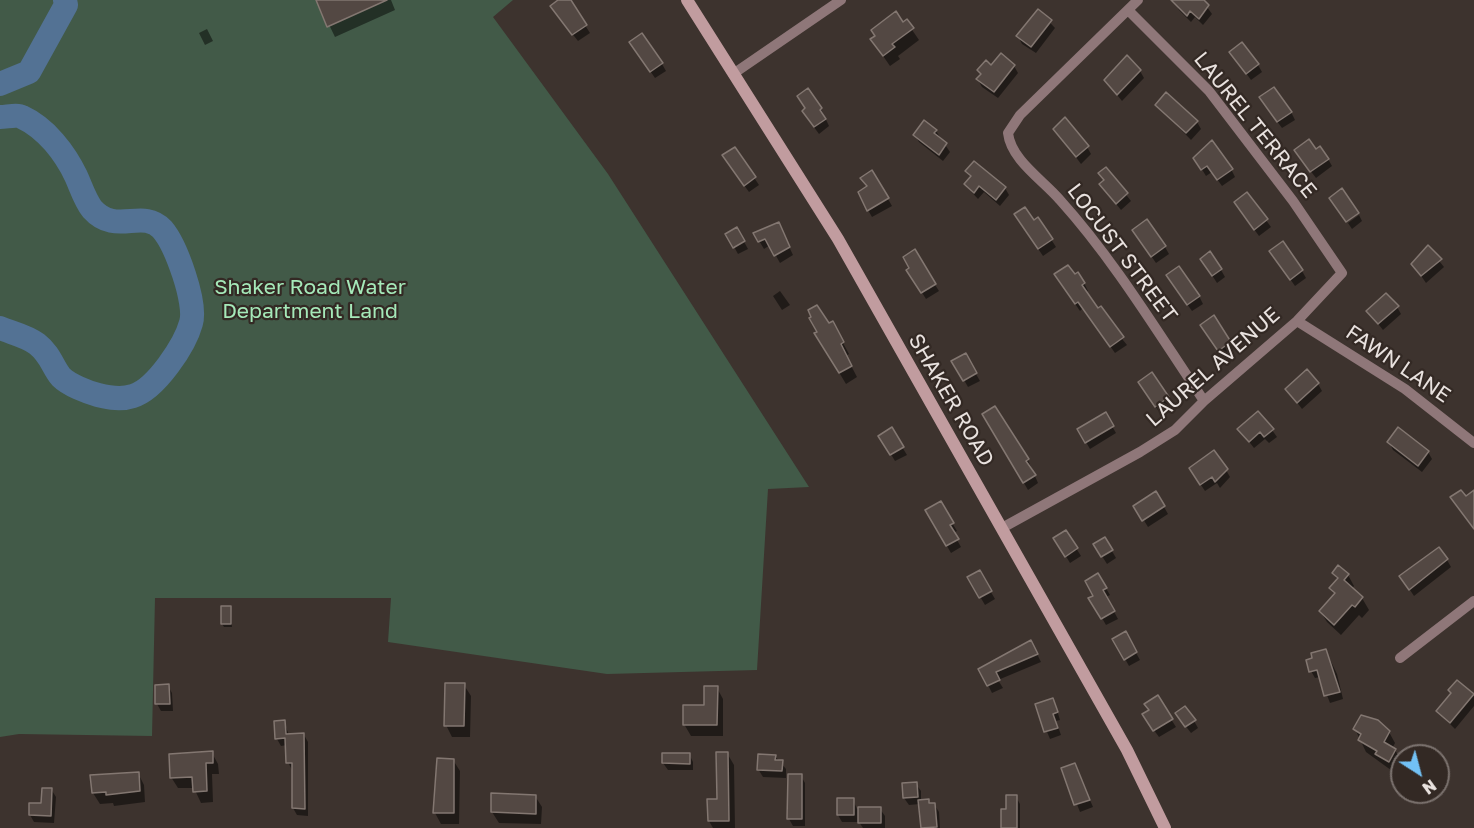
<!DOCTYPE html>
<html>
<head>
<meta charset="utf-8">
<style>
  body { margin:0 }
  #map { position:relative; width:1474px; height:828px; overflow:hidden; background:#3d332e; font-family:"Golos Text",sans-serif }
  canvas { display:block }
  .north { position:absolute; left:1390px; top:744px; width:60px; height:60px; box-sizing:border-box; background:#332924; border:2px solid #7c736f; border-radius:50%; rotate:144deg; font-size:16px; font-weight:700; line-height:24px; text-align:center; color:#e9e2df }
  .north::after { content:''; display:block; margin:auto; width:21px; height:27px; background:#72c1f5; clip-path:polygon(50% 0,100% 100%,50% 72%,0 100%) }
</style>
</head>
<body>
<div id="map">
<canvas width="1474" height="828"></canvas>
<div class="north">N</div>
</div>
<script>
const context = document.querySelector('canvas').getContext('2d');
context.lineJoin = 'round';
function fillPath(path, color) {
  context.fillStyle = color;
  context.fill(path, 'evenodd');
}
function trace(path, color, width, dash) {
  context.strokeStyle = color;
  context.lineWidth = width;
  context.lineCap = dash ? 'butt' : 'round';
  context.setLineDash(dash || []);
  context.stroke(path);
}
function drawText(font, color, halo, rows, align = 'center') {
  context.font = font + ' "Golos Text",sans-serif';
  context.lineWidth = 4.5;
  context.setLineDash([]);
  context.textBaseline = 'middle';
  context.strokeStyle = halo;
  context.fillStyle = color;
  for (const [text, x, y, turn = 0] of rows) {
    context.save();
    context.translate(x, y);
    context.rotate((+turn || 0) * Math.PI / 180);
    context.textAlign = isNaN(turn) ? turn : align;
    if (halo) context.strokeText(text, 0, 0);
    context.fillText(text, 0, 0);
    context.restore();
  }
}
fillPath(new Path2D(`
  M0 0H513L493 17 608 174 809 487 768 489 757 670 607 674 388 642 391 598H155L152 736 19 734 0 737Z`), '#425a48');
fillPath(new Path2D(`
  M317 0H391L395 10 335 37Z
  M561 0H569L590 33 578 41 556 13Z
  M1177 0H1202L1212 14 1203 25 1195 17 1191 22 1179 10 1175 2Z
  M1039 11 1055 28 1036 53 1022 44 1018 36Z
  M906 21 919 40 898 56 900 59 890 66 872 40Z
  M207 29 213 41 205 45 199 33Z
  M635 49 662 64 666 71 655 78Z
  M1231 52 1258 65 1262 72 1251 80Z
  M1014 66 1018 73 998 98 982 87 978 80 991 67Z
  M1140 71 1144 78 1122 101 1105 80Z
  M1157 105 1197 122 1201 129 1191 140Z
  M1265 105 1291 112 1295 120 1282 128Z
  M821 109 829 126 819 134 808 119Z
  M1055 129 1087 147 1091 154 1081 164Z
  M936 131 950 152 943 161 919 142 915 135Z
  M735 149 759 185 749 192 728 163Z
  M1316 151 1328 159 1332 166 1316 178 1300 157Z
  M1195 158 1231 169 1235 177 1222 186 1212 172 1206 176Z
  M1106 169 1131 201 1121 210 1101 185 1105 182 1100 174Z
  M967 171 1005 188 1009 195 1000 206 984 192 978 199 965 185 971 178Z
  M1247 194 1271 227 1259 236 1240 210Z
  M888 199 892 206 872 217 868 210Z
  M1359 215 1362 221 1352 229 1348 223Z
  M1038 219 1056 247 1043 256 1020 222H1033Z
  M737 229 748 249 738 254 727 234Z
  M782 232 793 255 780 263 770 245 764 249 755 234Z
  M1138 237 1165 247 1169 254 1156 263Z
  M1428 247 1444 267 1426 283 1413 264Z
  M914 252 939 291 926 299 908 270 911 268Z
  M1276 259 1302 271 1306 278 1295 286Z
  M1206 266 1221 270 1225 277 1217 283Z
  M1060 282 1084 283 1088 291 1085 293 1127 345 1115 353 1083 308 1080 311Z
  M1172 283 1199 296 1203 304 1192 311Z
  M780 291 790 305 782 310 773 296Z
  M1397 307 1401 314 1383 330 1368 311Z
  M822 312 829 325 832 323 849 354 846 356 857 377 846 384 816 334Z
  M1214 317 1233 350 1223 357 1206 333Z
  M965 355 980 381 968 387 954 362Z
  M1152 374 1172 405 1160 413 1144 390Z
  M1318 384 1322 391 1302 409 1287 389Z
  M984 414 1028 460 1038 483 1028 490Z
  M1105 414 1116 433 1090 449 1079 430Z
  M891 429 907 455 895 461 880 436Z
  M1239 429 1272 430 1277 437 1269 443 1265 439 1254 448Z
  M1389 442 1428 452 1432 459 1422 472 1393 450Z
  M1226 470 1230 477 1220 488 1217 483 1205 491 1195 476Z
  M1156 493 1168 514 1148 527 1135 506Z
  M940 503 957 531 953 533 961 547 951 553 927 511Z
  M1066 532 1081 556 1070 563 1055 538Z
  M1105 539 1116 558 1107 564 1095 545Z
  M1447 560 1451 567 1414 596 1406 584Z
  M979 572 995 599 985 605 969 578Z
  M1333 573 1348 575 1354 586 1352 589 1362 598 1369 610 1362 618 1359 615 1341 635 1327 622 1320 611 1335 594 1331 588 1338 580Z
  M1098 575 1110 595 1106 597 1118 619 1106 625 1091 599 1095 596Z
  M231 608 232 627H224L222 624Z
  M1125 633 1140 660 1129 666 1114 639Z
  M1031 642 1041 662 998 680 1003 688 992 693 980 669Z
  M1326 651 1337 674 1343 699 1330 703 1320 677 1315 678 1311 671Z
  M464 685 471 696 470 737H452L446 725Z
  M156 686H168L172 693 173 711H161L157 704Z
  M717 688 723 699V736H691L684 724 706 707Z
  M1452 694 1473 695 1474 697V706L1455 729 1438 712Z
  M1157 697 1176 727 1159 737 1148 722Z
  M1036 705 1056 707 1060 720 1056 721 1061 735 1050 739Z
  M1181 720 1194 721 1198 728 1191 733Z
  M284 722 289 735H304L308 742V816L297 815 293 808 292 770 288 762 287 745 281 746 277 739Z
  M1355 729 1389 732 1395 743 1393 747 1402 761 1395 773 1366 752Z
  M212 753 218 764 219 774H212L213 802 201 803 194 788H178L171 777Z
  M727 753 734 765 735 828H713L709 821 719 800Z
  M689 754 693 762V770H668L663 763Z
  M775 756 786 769V778L763 777 758 769Z
  M453 760 460 771 459 824H441L435 813Z
  M1075 765 1093 807 1080 812 1063 769Z
  M138 773 144 785 145 802 114 806 113 803 100 804 93 793Z
  M801 776 805 783V826H793L789 819Z
  M916 784 921 791V801L934 804 939 812 940 828H923L920 804 909 805 904 798Z
  M51 789 56 797 54 823 34 822 30 815 43 805Z
  M535 796 542 807 541 824 499 823 492 812Z
  M1016 797 1020 804V828H1002L1007 811Z
  M853 800 857 809H880L885 816V828H863L859 822H842L838 815Z`), '#0007');
trace(new Path2D(`
  M0 84 29 72 66 5 65 0
  M0 117C7 117 17 114 22 117 46 128 65 153 76 176 81 187 85 200 92 209 116 236 142 208 162 229 176 245 197 303 191 323 185 345 156 389 133 396 121 400 110 398 98 395 87 392 69 385 61 377 52 366 51 355 37 344 27 336 12 333 0 328`), '#537294', 24);
const building = new Path2D(`
  M316 0H387L327 27Z
  M558 0H571L587 25 572 35 550 6Z
  M1171 0H1204L1209 5 1199 19 1190 11 1187 16Z
  M1038 9 1052 20 1031 47 1016 36Z
  M896 11 903 22 907 19 914 28 892 44 895 47 883 56 870 39 875 36 871 30Z
  M642 33 663 63 650 72 629 42Z
  M1242 42 1259 64 1246 74 1229 52Z
  M1001 53 1015 65 994 92 976 79 981 74 977 70 986 60 991 65Z
  M1127 55 1141 70 1117 95 1104 80Z
  M1274 87 1292 112 1277 122 1259 97Z
  M808 88 822 108 820 110 826 119 814 127 802 111 805 108 797 96Z
  M1166 92 1198 121 1186 133 1155 105Z
  M1065 117 1089 146 1076 157 1053 129Z
  M924 120 937 130 934 133 947 143 939 155 913 135Z
  M1309 139 1316 149 1320 146 1329 159 1310 172 1294 150Z
  M1212 140 1233 169 1217 180 1207 166 1201 170 1193 158Z
  M735 147 756 177 744 186 722 155Z
  M974 161 1006 187 996 200 979 186 974 193 964 184 971 176 965 171Z
  M1106 167 1128 193 1116 204 1099 184 1104 180 1098 173Z
  M872 170 889 198 867 211 858 192 867 186 860 178Z
  M1342 188 1359 213 1346 222 1329 198Z
  M1247 192 1268 219 1254 230 1234 202Z
  M1025 207 1034 220 1038 217 1053 239 1038 249 1014 214Z
  M1147 219 1166 246 1151 257 1132 230Z
  M779 222 790 247 774 256 765 239 758 242 753 233Z
  M737 227 745 241 733 248 725 234Z
  M1283 241 1303 270 1290 280 1269 251Z
  M1428 245 1442 259 1421 276 1411 264Z
  M915 249 936 284 921 293 906 270 909 268 903 257Z
  M1210 251 1222 269 1212 276 1200 259Z
  M1068 265 1075 274 1078 272 1085 283 1082 285 1098 308 1101 306 1124 337 1110 347 1078 302 1075 304 1054 274Z
  M1179 266 1200 296 1187 305 1166 275Z
  M1386 293 1399 306 1378 324 1366 311Z
  M817 305 829 323 833 321 844 342 841 344 852 366 839 373 814 333 817 332 809 318 811 317 808 310Z
  M1214 315 1231 342 1218 351 1200 325Z
  M966 353 977 373 963 381 951 361Z
  M1307 369 1319 383 1297 403 1285 389Z
  M1152 372 1169 397 1155 407 1138 382Z
  M995 406 1029 459 1026 461 1036 475 1023 483 982 414Z
  M1258 411 1274 429 1264 437 1260 432 1249 442 1237 429Z
  M1106 412 1114 426 1085 443 1077 429Z
  M892 427 904 447 890 455 878 436Z
  M1398 427 1429 451 1418 466 1387 442Z
  M1214 450 1228 469 1215 482 1212 477 1200 485 1189 468Z
  M1461 490 1466 496 1474 490V529L1450 497Z
  M1156 491 1165 506 1142 521 1133 506Z
  M941 501 954 523 950 525 959 539 946 546 925 510Z
  M1066 530 1078 548 1065 557 1053 538Z
  M1105 537 1113 550 1101 557 1093 544Z
  M1439 547 1448 559 1409 590 1399 576Z
  M1338 565 1349 574 1344 580 1363 597 1355 607 1352 605 1334 625 1319 611 1335 593 1329 588 1338 578 1332 573Z
  M980 570 992 591 979 598 967 577Z
  M1098 573 1107 588 1103 590 1115 611 1101 619 1088 598 1093 596 1085 581Z
  M221 606H231V624H221Z
  M1126 631 1137 652 1124 660 1112 639Z
  M1031 640 1038 654 996 672 1000 680 987 686 978 669Z
  M1326 649 1340 692 1324 696 1317 670 1309 672 1306 660 1312 658 1311 653Z
  M1457 680 1474 694 1450 723 1436 711 1451 693 1448 690Z
  M445 683H465L464 726H444Z
  M169 684 170 704H155V685Z
  M704 686H718L717 725H683V705H704Z
  M1158 695 1173 719 1153 731 1142 714 1149 710 1144 704Z
  M1053 698 1058 712 1053 714 1058 728 1044 732 1035 704Z
  M1185 706 1196 720 1185 727 1175 713Z
  M1361 715 1378 720 1390 731 1384 742 1396 749 1389 762 1375 754 1377 751 1358 740 1361 734 1353 729Z
  M285 720 286 734 304 733 305 809 292 808V763H286L285 738 275 739 274 721Z
  M213 751V763H206L207 791 193 792 192 777 170 778 169 754Z
  M716 752H728L729 821H708L707 799H717Z
  M662 753H690V764L662 763Z
  M758 754 776 755 775 760H783L782 771 757 770Z
  M437 758 454 759V813H433Z
  M1075 763 1090 800 1074 805 1061 768Z
  M139 772 140 791 106 795V792L92 793 90 775Z
  M788 774H802V819H787Z
  M917 782 918 797 903 798 902 783Z
  M42 788H52L51 816 29 815V803H41Z
  M491 793 536 795V814L491 812Z
  M1006 795H1017V828H1001V809H1006Z
  M837 798H854V815H837Z
  M929 799V803H935L937 827 921 828 918 800Z
  M858 807H881V823H858Z`);
fillPath(building, '#534843');
trace(building, '#837771', 1.5);
trace(new Path2D(`
  M1138 0 1020 115 1008 133C1011 160 1043 180 1060 200 1115 261 1158 333 1204 401
  M733 74 841 0
  M1297 321 1405 389 1474 443
  M1002 528 1140 452 1175 430 1204 401 1297 321 1342 273 1293 201 1209 91 1128 10
  M1400 658 1474 601`), '#8f7779', 10);
trace(new Path2D(`
  M687 0 838 239 1127 750 1165 828`), '#c19c9f', 12);
drawText('21px', '#e9e2df', '#332924', [
  ["LAUREL TERRACE",1255,125,51],
  ["LOCUST STREET",1122,253,53],
  ["FAWN LANE",1398,364,34],
  ["LAUREL AVENUE",1213,367,-41],
  ["SHAKER ROAD",951,400,60]
]);
drawText('21px', '#a5e9b9', '#332924', [
  ["Shaker Road Water",310,287],
  ["Department Land",310,311]
]);
</script>
</body>
</html>
